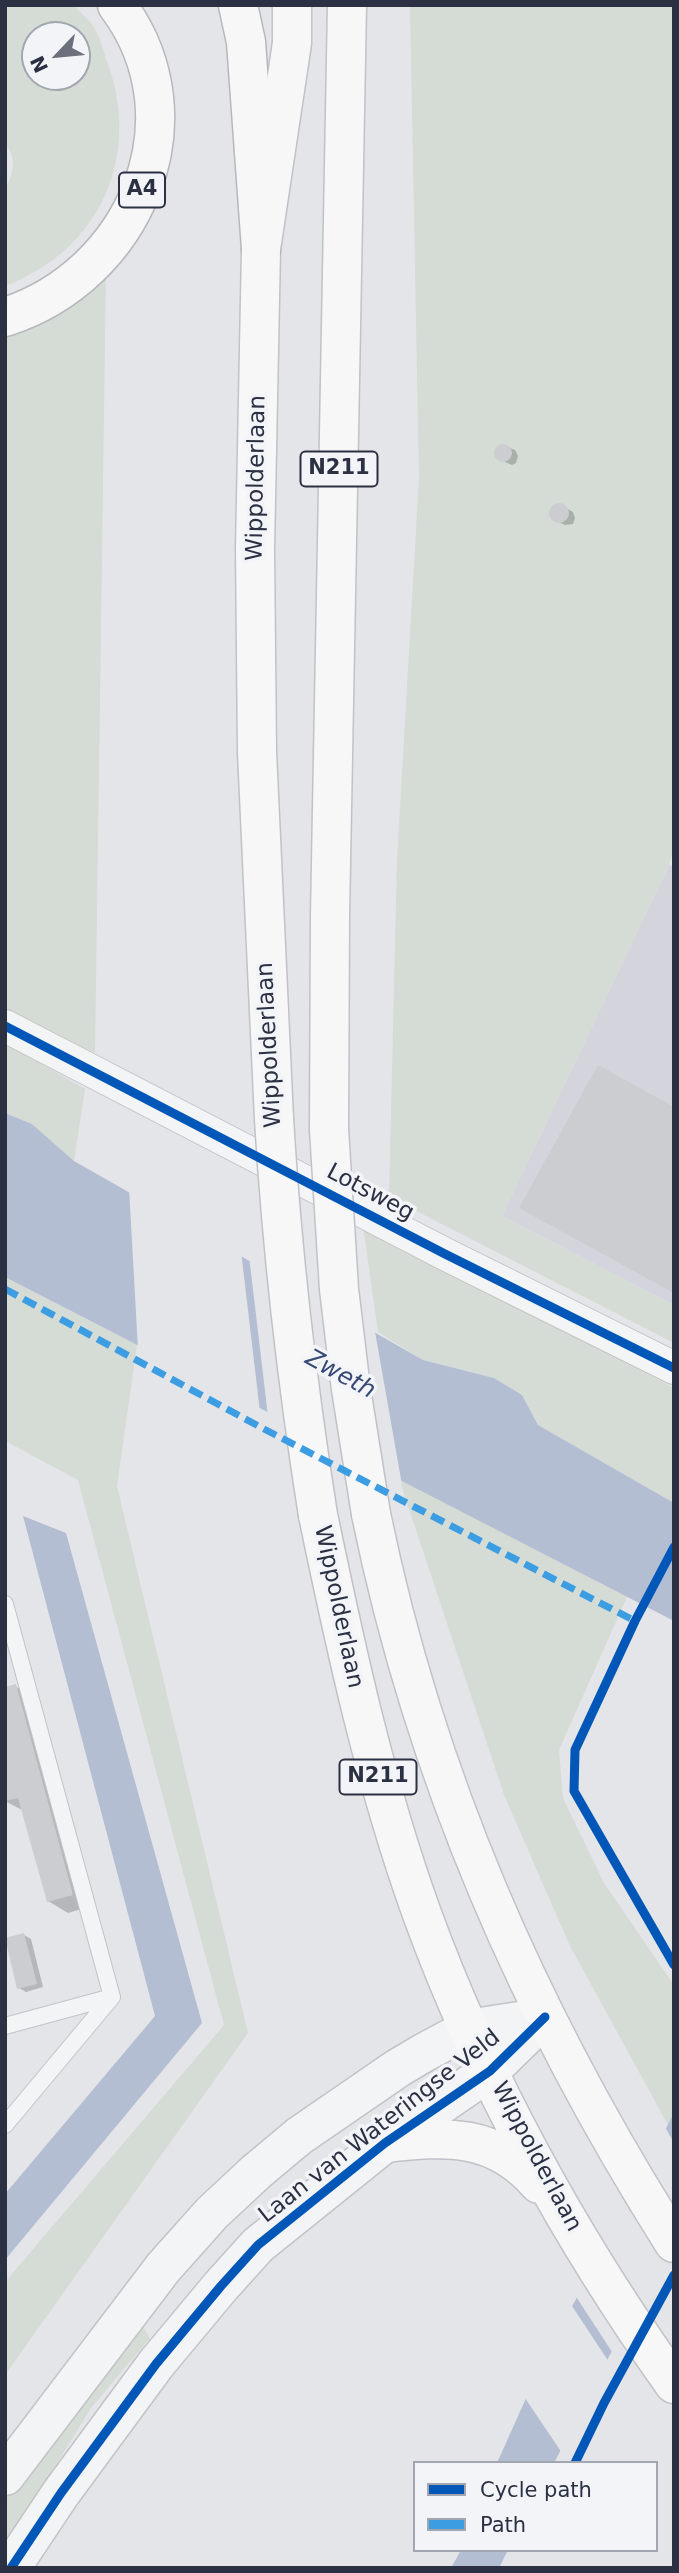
<!DOCTYPE html>
<html>
<head>
<meta charset="utf-8">
<style>
  body { margin:0 }
  #map { position:relative; width:679px; height:2573px; overflow:hidden; background:#e4e5e9; font-family:"DejaVu Sans",sans-serif }
  canvas { display:block }
  .frame { position:absolute; inset:0; border:7px solid #2b3042; pointer-events:none }
  .legend { position:absolute; left:413px; top:2461px; width:245px; height:91px; box-sizing:border-box; background:#f2f4f8; border:2px solid #a2a6af; margin:0; padding:9px 12px; list-style:none; font-size:21px; color:#2b3042 }
  .legend li { display:flex; align-items:center; gap:14px; height:35px }
  .legend b { width:35px; border:2px solid #a2a6af }
  .north { position:absolute; left:21px; top:21px; width:70px; height:70px; box-sizing:border-box; background:#f2f4f8; border:2px solid #a2a6af; border-radius:50%; rotate:244deg; font-size:19px; font-weight:700; line-height:28px; text-align:center; color:#2b3042 }
  .north::after { content:''; display:block; margin:auto; width:24px; height:32px; background:#6c6f7c; clip-path:polygon(50% 0,100% 100%,50% 72%,0 100%) }
</style>
</head>
<body>
<div id="map">
<canvas width="679" height="2573"></canvas>
<div class="frame"></div>
<ul class="legend">
<li><b style="height:9px;background:#0057b8"></b>Cycle path</li>
<li><b style="height:9px;background:#3d9de3"></b>Path</li>
</ul>
<div class="north">N</div>
</div>
<script>
const context = document.querySelector('canvas').getContext('2d');
context.lineJoin = 'round';
function fillPath(path, color) {
  context.fillStyle = color;
  context.fill(path, 'evenodd');
}
function trace(path, color, width, dash) {
  context.strokeStyle = color;
  context.lineWidth = width;
  context.lineCap = dash ? 'butt' : 'round';
  context.setLineDash(dash || []);
  context.stroke(path);
}
function drawText(font, color, halo, rows, align = 'center') {
  context.font = font + ' "DejaVu Sans",sans-serif';
  context.lineWidth = 7;
  context.setLineDash([]);
  context.textBaseline = 'middle';
  context.strokeStyle = halo;
  context.fillStyle = color;
  for (const [text, x, y, turn = 0] of rows) {
    context.save();
    context.translate(x, y);
    context.rotate((+turn || 0) * Math.PI / 180);
    context.textAlign = isNaN(turn) ? turn : align;
    if (halo) context.strokeText(text, 0, 0);
    context.fillText(text, 0, 0);
    context.restore();
  }
}
fillPath(new Path2D(`
  M669 865 674 867V1305L502 1216Z`), '#d3d4dc');
fillPath(new Path2D(`
  M5 5H73C80 12 90 20 95 29 100 37 103 49 106 59 143 154 101 250 5 286V188C14 174 17 157 5 144ZM35 35H77V77H35Z
  M410 5H674V848L669 865 502 1216 674 1305V1343L389 1197 397 860 419 478Z
  M106 270 95 1053 5 1010V330Z
  M5 1043 85 1089 74 1161 32 1124 5 1113Z
  M363 1226 674 1388V1503L538 1425 522 1395 494 1378 423 1360 378 1332Z
  M5 1277 137 1345 117 1486 248 2033 5 2375V2282L224 2025 78 1480 5 1441Z
  M399 1479 627 1597 559 1750 563 1798 604 1883 674 1985V2113L668 2125 570 1946 504 1795Z
  M143 2327 150 2338 91 2408 5 2548V2495L81 2399Z`), '#d4dcd5');
fillPath(new Path2D(`
  M5 1113 32 1124 74 1161 423 1360 494 1378 522 1395 538 1425 674 1503V1621L5 1277Z
  M23 1516 66 1533 202 2023 5 2260V2194L155 2016Z
  M674 2113V2231L554 2463H497L552 2340 574 2303Z
  M461 2550H508L499 2568H451Z`), '#b4bed3');
fillPath(new Path2D(`
  M129 1188 241 1251 260 1412 138 1349Z
  M249 1256 374 1326 402 1485 268 1416Z
  M664 2125 674 2143V2238L614 2355 575 2295Z
  M570 2303 609 2362 562 2453 523 2395 549 2338Z`), '#e4e5e9');
fillPath(new Path2D(`
  M502 445 515 450 518 456 516 463 512 465 498 459 496 456 497 447Z
  M560 505 573 512 575 518 573 524 565 525 557 521 552 513 554 507Z
  M15 1686 35 1697 92 1906 68 1913 48 1901 24 1811 5 1801Z
  M24 1935 31 1939 43 1987 26 1992 19 1988Z`), '#0003');
fillPath(new Path2D(`
  M494 453a9 9 0 1 1 18 0a9 9 0 1 1-18 0Z
  M549 513a10 10 0 1 1 20 0a10 10 0 1 1-20 0Z
  M598 1065 674 1107V1293L519 1208Z
  M16 1684 73 1895 47 1902 18 1798 5 1801V1687Z
  M24 1933 37 1984 17 1989 5 1938Z`), '#cccdd1');
const service = new Path2D(`
  M5 1604 112 1997 5 2125
  M5 2026 112 1997`);
const minor = new Path2D(`
  M5 1026 445 1254 674 1368`);
const tertiary = new Path2D(`
  M5 2476 163 2268 212 2213 256 2172 299 2136 398 2068 425 2052 468 2029 545 2017
  M11 2568 61 2493 156 2364 221 2286 258 2245 385 2143 490 2071 545 2017`);
const primary = new Path2D(`
  M274 1119 257 752 255 549 261 249 292 43V5
  M329 1129 330 916 347 5
  M371 1514C425 1778 530 2016 674 2243
  M318 1515C346 1650 375 1784 422 1914 482 2079 572 2241 674 2384
  M385 2143C446 2136 495 2133 539 2184`);
const motorway = new Path2D(`
  M238 5 246 42 261 249
  M5 317C134 276 203 120 117 5`);
trace(service, '#c2c3c7', 18);
trace(minor, '#c2c3c7', 34);
trace(tertiary, '#c2c3c7', 41);
trace(primary, '#c0c2c7', 41);
trace(motorway, '#b7b8bd', 41);
trace(service, '#f3f4f6', 16);
trace(minor, '#f3f4f6', 32);
trace(tertiary, '#f3f4f6', 38);
trace(primary, '#f7f7f7', 38);
trace(motorway, '#f7f7f7', 38);
const primaryBridge = new Path2D(`
  M274 1119C282 1252 297 1383 318 1515
  M329 1129 339 1289 351 1389 371 1514`);
trace(primaryBridge, '#c0c2c7', 41, []);
trace(primaryBridge, '#f7f7f7', 38);
trace(new Path2D(`
  M5 1289 264 1429 635 1621`), '#3d9de3', 7, [14, 7]);
trace(new Path2D(`
  M5 1026 445 1254 674 1368
  M674 1547 635 1621 575 1750 574 1791 674 1965
  M575 2463 604 2403 674 2275
  M11 2568 61 2493 156 2364 221 2286 258 2245 385 2143 490 2071 545 2017`), '#0057b8', 9);
for (const [x, y, w] of [
  [142,190,46],
  [339,469,77],
  [378,1777,77]
]) {
  const box = new Path2D();
  box.roundRect(x - w / 2, y - 17.5, w, 35, 5);
  context.fillStyle = '#f2f4f8';
  context.fill(box);
  trace(box, '#2b3042', 2);
}
drawText('bold 21px', '#2b3042', null, [
  ["A4",142,190],
  ["N211",339,469],
  ["N211",378,1777]
]);
drawText('23px', '#2b3042', '#f2f4f8', [
  ["Wippolderlaan",257,478,-89],
  ["Wippolderlaan",270,1045,-93],
  ["Lotsweg",370,1193,28],
  ["Wippolderlaan",338,1607,78],
  ["Laan van Wateringse Veld",380,2127,-38],
  ["Wippolderlaan",536,2157,62]
]);
drawText('italic 24px', '#374874', '#f2f4f8', [
  ["Zweth",340,1375,29]
]);
</script>
</body>
</html>
